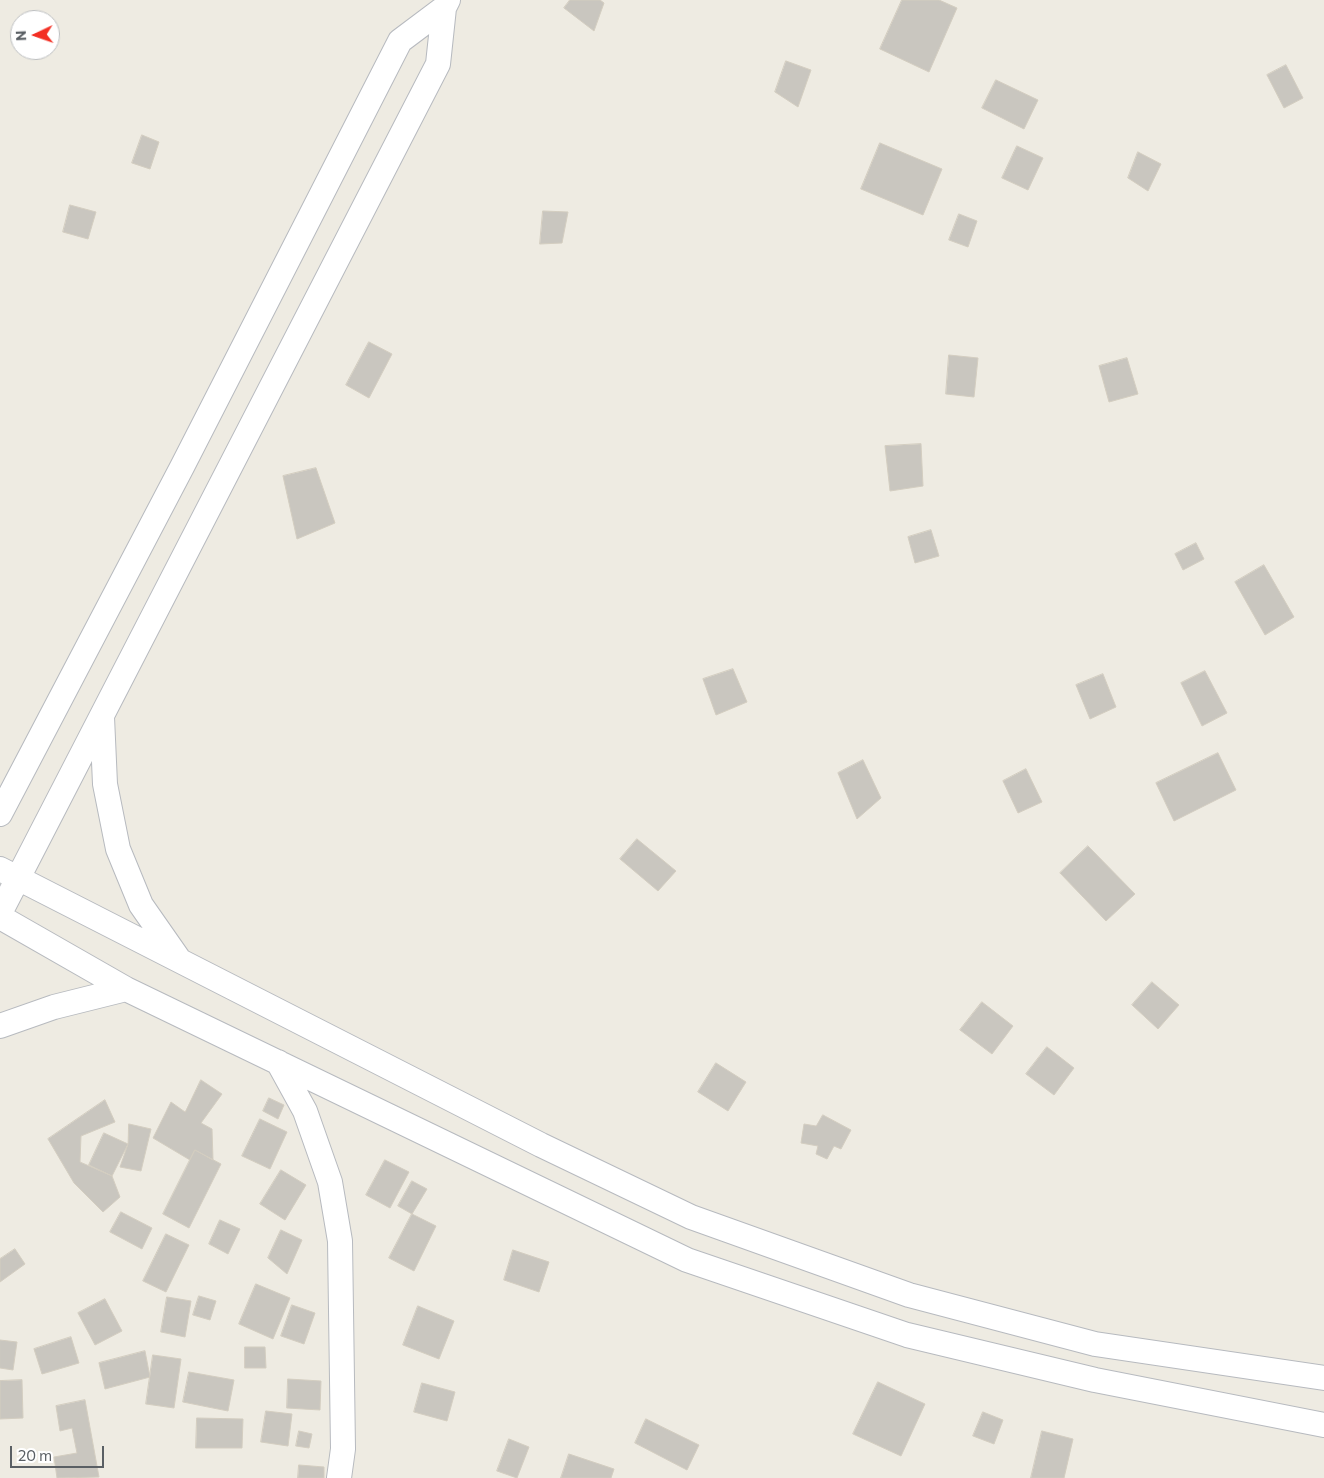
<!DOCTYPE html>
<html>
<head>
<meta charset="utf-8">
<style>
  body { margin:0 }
  #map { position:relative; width:1324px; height:1478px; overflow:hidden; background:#eeebe2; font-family:Commissioner,sans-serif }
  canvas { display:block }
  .north { position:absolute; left:10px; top:10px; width:50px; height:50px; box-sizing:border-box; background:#fff; border:1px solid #bdbfc1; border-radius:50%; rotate:267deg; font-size:14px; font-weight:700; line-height:20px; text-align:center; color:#5a5f64 }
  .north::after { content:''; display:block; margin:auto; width:18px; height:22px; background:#f32f23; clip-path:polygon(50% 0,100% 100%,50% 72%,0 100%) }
  .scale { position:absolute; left:10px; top:1446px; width:94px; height:22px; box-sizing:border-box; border:2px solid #5a5f64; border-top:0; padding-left:6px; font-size:15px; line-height:18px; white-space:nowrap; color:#5a5f64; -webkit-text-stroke:4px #fff; paint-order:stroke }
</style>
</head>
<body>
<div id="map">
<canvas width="1324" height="1478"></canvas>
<div class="north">N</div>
<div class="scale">20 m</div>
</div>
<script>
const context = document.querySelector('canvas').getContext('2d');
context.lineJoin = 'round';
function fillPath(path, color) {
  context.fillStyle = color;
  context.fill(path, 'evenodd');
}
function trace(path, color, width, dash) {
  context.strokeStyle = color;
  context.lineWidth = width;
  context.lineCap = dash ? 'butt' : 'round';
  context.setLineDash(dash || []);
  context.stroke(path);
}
const building = new Path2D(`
  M570 0H600L604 3 594 31 564 8Z
  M902 0H939L957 8 929 72 880 49Z
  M786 61 811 70 798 107 775 92Z
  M1286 65 1303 98 1284 108 1267 75Z
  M996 80 1038 100 1024 129 982 108Z
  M142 135 159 142 150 169 132 163Z
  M880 143 942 169 923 215 861 189Z
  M1017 146 1043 158 1028 190 1002 178Z
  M1138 152 1161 164 1148 191 1128 178Z
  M70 205 96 212 88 239 63 232Z
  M543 211 568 212 562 243 540 244Z
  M959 214 977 221 968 247 949 240Z
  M369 342 392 354 369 398 346 385Z
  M949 355 978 358 974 397 946 394Z
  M1127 358 1138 394 1109 402 1099 366Z
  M921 444 923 486 890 491 885 446Z
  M316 468 335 523 297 539 283 476Z
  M931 530 939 556 915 563 908 537Z
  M1196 543 1204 559 1183 570 1175 554Z
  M1264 565 1294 617 1265 635 1235 582Z
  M733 669 747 702 716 715 703 679Z
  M1205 671 1227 713 1202 726 1181 683Z
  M1103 674 1116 707 1090 719 1076 685Z
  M1218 753 1236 790 1174 821 1156 783Z
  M863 760 881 798 857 819 838 773Z
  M1026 769 1042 802 1018 813 1003 781Z
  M637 839 676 871 658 891 620 859Z
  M1088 846 1135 894 1106 921 1060 873Z
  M1152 982 1179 1005 1158 1029 1132 1005Z
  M982 1002 1013 1026 992 1054 960 1030Z
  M1047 1047 1074 1068 1054 1095 1026 1074Z
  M716 1063 746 1082 728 1111 698 1092Z
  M201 1080 222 1094 201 1123 212 1129 213 1160 195 1150 190 1160 153 1138 171 1102 185 1112Z
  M269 1098 284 1105 278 1119 263 1111Z
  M105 1100 115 1122 81 1136 80 1162 112 1176 120 1197 103 1212 74 1183 48 1139Z
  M823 1115 851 1130 841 1149 834 1146 827 1159 816 1154 818 1146 801 1143 804 1124 816 1126Z
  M260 1119 287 1132 270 1169 242 1156Z
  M129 1124 151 1129 141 1171 120 1167 128 1144Z
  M104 1133 128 1144 112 1176 89 1165Z
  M195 1150 221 1164 189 1228 163 1214Z
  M385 1160 409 1172 390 1208 366 1195Z
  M281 1170 306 1185 285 1220 260 1204Z
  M412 1181 427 1189 412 1214 398 1206Z
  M121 1212 152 1228 142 1249 110 1232Z
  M412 1214 436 1226 414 1271 389 1258Z
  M220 1220 240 1229 228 1254 209 1244Z
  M281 1230 302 1240 287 1274 268 1258Z
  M166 1234 189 1245 166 1292 143 1281Z
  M15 1249 25 1264 0 1282V1259Z
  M513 1250 549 1262 539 1292 504 1280Z
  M256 1284 290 1298 273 1339 239 1324Z
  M199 1296 216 1301 210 1320 193 1315Z
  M167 1297 191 1301 185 1337 161 1332Z
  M105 1299 122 1331 95 1345 78 1313Z
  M292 1305 315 1313 304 1344 281 1336Z
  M418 1306 454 1321 439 1359 403 1345Z
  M71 1337 79 1363 42 1374 34 1349Z
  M0 1340 17 1342 13 1370 0 1368Z
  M245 1347H265L266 1368H245Z
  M145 1351 150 1377 105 1389 99 1363Z
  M153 1355 181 1359 174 1408 146 1404Z
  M189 1372 234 1380 228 1411 183 1402Z
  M288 1379 321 1381 320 1410 287 1408Z
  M22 1380 23 1418 0 1419V1381Z
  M878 1382 925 1404 901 1456 853 1434Z
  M422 1383 455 1392 447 1421 414 1412Z
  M85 1400 99 1477 57 1478 54 1457 77 1453 72 1428 60 1431 56 1406Z
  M266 1411 292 1414 288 1446 261 1442Z
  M983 1412 1003 1420 994 1444 973 1436Z
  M197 1418 243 1419 242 1448H196Z
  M646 1419 699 1445 687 1470 635 1443Z
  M299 1431 312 1434 309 1448 296 1446Z
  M1042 1431 1073 1439 1064 1478H1031Z
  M509 1439 529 1447 517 1478 497 1471Z
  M569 1454 614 1469 611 1478H561Z
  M299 1465 324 1467V1478H298Z`);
fillPath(building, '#c9c6bf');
trace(building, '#d3cdc0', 1);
const street = new Path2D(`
  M102 717 105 784 118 849 141 905 178 958
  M0 814 182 467 400 41 444 8
  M0 869 541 1145 691 1217 909 1295 1095 1344 1324 1378
  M0 913 438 64 444 8 448 0
  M0 917 126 989 687 1260 907 1335 1095 1380 1324 1425
  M0 1026 54 1007 126 989
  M278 1062 305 1111 330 1182 340 1241 343 1449 339 1478`);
trace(street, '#b7babf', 26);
trace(street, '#fff', 24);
</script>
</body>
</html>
